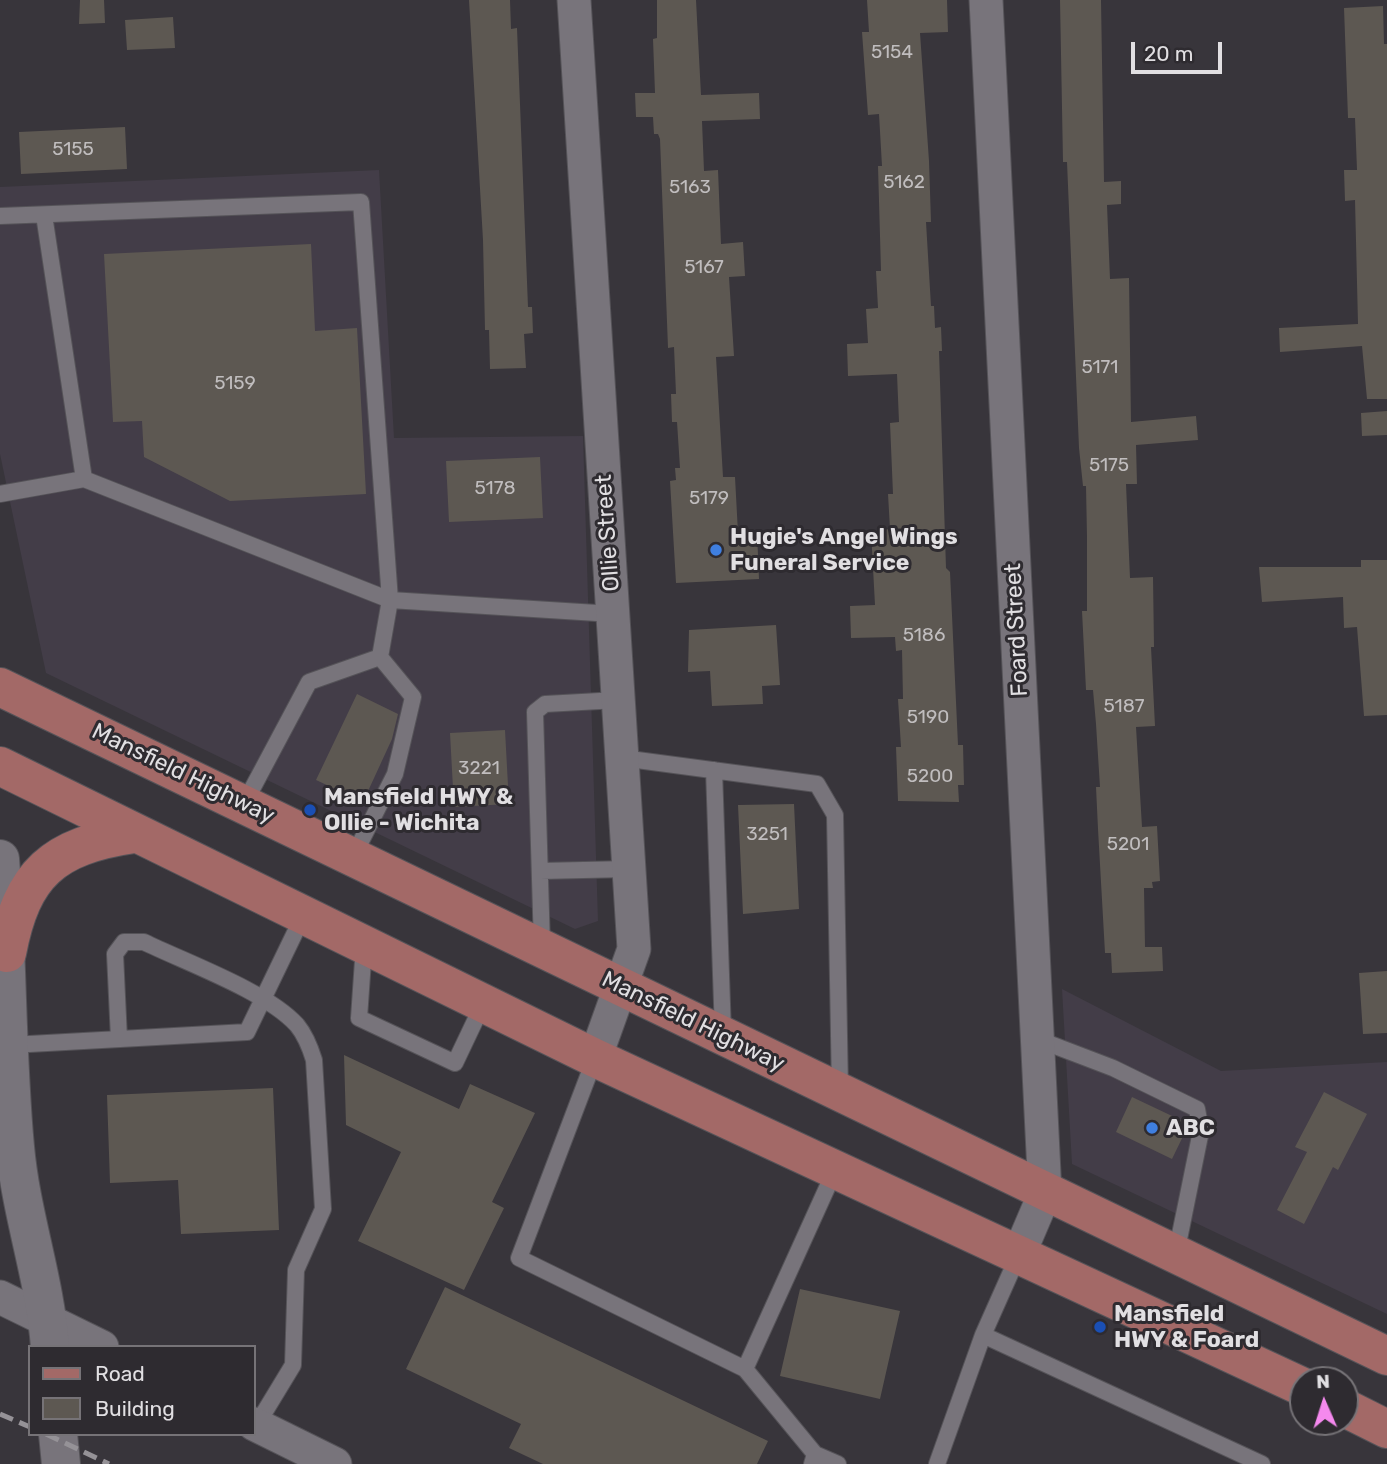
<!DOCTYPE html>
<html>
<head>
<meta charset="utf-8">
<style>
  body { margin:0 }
  #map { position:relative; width:1387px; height:1464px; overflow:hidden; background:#38353b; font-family:Rubik,sans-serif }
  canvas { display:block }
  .legend { position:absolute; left:28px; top:1345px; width:228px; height:91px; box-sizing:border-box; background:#2e2b30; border:2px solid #767377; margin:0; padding:9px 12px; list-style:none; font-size:21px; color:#e1dfe2 }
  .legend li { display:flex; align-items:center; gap:14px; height:35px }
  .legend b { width:35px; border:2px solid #767377 }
  .north { position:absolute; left:1289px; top:1366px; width:70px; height:70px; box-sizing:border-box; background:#2e2b30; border:2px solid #767377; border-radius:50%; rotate:357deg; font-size:19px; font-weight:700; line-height:28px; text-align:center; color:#e1dfe2 }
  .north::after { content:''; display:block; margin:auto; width:24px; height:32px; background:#f589ee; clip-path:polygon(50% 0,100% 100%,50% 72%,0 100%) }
  .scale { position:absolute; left:1131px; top:42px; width:91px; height:32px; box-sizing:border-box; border:4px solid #e1dfe2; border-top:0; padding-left:9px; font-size:21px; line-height:24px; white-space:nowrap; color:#e1dfe2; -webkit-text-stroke:5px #2e2b30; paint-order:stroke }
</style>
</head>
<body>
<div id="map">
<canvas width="1387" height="1464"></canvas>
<ul class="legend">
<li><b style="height:9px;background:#a36967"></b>Road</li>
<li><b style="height:19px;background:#5d5852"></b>Building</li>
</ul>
<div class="north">N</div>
<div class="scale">20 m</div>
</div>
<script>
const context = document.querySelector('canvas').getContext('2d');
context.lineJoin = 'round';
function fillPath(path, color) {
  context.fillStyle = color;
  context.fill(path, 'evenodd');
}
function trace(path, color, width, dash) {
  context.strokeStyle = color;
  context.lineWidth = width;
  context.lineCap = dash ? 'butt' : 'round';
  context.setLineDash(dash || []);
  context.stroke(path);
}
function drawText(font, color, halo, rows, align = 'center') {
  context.font = font + ' Rubik,sans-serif';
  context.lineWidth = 6;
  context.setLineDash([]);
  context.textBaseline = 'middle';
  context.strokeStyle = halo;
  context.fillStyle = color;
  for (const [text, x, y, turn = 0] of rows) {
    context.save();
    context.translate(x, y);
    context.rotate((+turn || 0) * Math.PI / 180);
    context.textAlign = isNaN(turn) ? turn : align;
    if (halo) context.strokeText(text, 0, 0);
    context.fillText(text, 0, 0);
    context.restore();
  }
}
fillPath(new Path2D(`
  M379 170 394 438 583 436 598 921 575 929 46 673 0 454V187Z
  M1062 989 1221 1071 1387 1062V1314L1072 1164Z`), '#433d48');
fillPath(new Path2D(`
  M80 0H104L105 23 79 24Z
  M469 0H510L511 29 517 28 528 307H532L533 333 524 334 526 368 490 369 489 330H485L483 240Z
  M657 0H696L701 95 759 93 760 119 702 121 704 171 718 170 721 244 743 242 745 276 729 277 734 356 716 357 723 477H735L738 533 757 532 759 579 676 583 670 481 676 480 675 468H680L677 422H672L671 394H676L674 347 668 348 660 139 658 134H654L653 117H636L635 93H655L653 39 657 38Z
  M867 0H947L948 32 920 33 929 161 931 222H926L931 306H934L935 328 941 327 942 351H939L946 568 950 572 958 745H963L964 785H958L959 802 898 801 896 747H901L898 699H903L902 650 896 651 895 637 851 638 850 606 875 605 871 531 890 529 888 494H893L890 423 899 422 897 374 848 376 847 344 868 343 866 309 878 308 876 271H881L878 166H882L879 114 868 115 862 32H869Z
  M1060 0H1101L1104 182 1121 181V204L1107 205 1110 279 1129 278 1131 422 1196 416 1198 440 1136 445 1137 484H1126L1130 578 1153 577 1154 647H1151L1155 726 1136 727 1142 827 1157 826 1160 881 1152 882 1153 888H1144L1145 947H1162L1163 971 1112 973 1111 953H1105L1098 829 1096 787H1100L1096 724 1093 690H1086L1082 611H1087V537L1086 486H1083L1079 448 1067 162H1063Z
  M1383 6 1384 44H1387V399H1367L1362 346 1280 352 1279 328 1358 324 1355 200 1345 201 1344 170H1357L1355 118H1348L1344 8Z
  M173 17 175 48 127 50 125 20Z
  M125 127 127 169 21 174 19 132Z
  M311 244 315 331 357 328 366 494 230 501 144 457 142 421 113 422 104 254Z
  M1387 411V435L1362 436 1361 413Z
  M540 457 543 518 449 522 446 461Z
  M1361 560H1387V715L1364 716 1357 627 1344 628 1343 597 1262 602 1259 567H1361Z
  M776 625 780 685 762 686 763 704 712 706 710 671 688 672 689 630Z
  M357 694 398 714 392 739 363 802 316 780Z
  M505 730 509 804 454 807 450 733Z
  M794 804 799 909 743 914 738 805Z
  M1387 971V1033L1363 1034 1359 973Z
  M344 1055 459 1109 470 1084 535 1113 492 1202 504 1208 464 1290 358 1241 401 1152 346 1125Z
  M273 1088 279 1230 181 1234 178 1180 110 1183 107 1095Z
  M1324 1092 1367 1114 1338 1170 1333 1167 1304 1224 1277 1210 1307 1152 1295 1147Z
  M1132 1097 1189 1124 1172 1159 1116 1132Z
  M445 1287 768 1441 757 1464H543L509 1448 521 1424 406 1369Z
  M800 1289 900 1311 880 1399 780 1376Z`), '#5d5852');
const lane = new Path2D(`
  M44 215 84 479
  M0 216 361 202 390 600 84 479 0 494
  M622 758 817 784 835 815 840 1090
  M714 770 723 1033
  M244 804 309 682 380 657 390 600 613 614
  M353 857 395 774 413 697 380 657
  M540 871 628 869
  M364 946 359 1018 455 1063 483 1004
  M542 946 535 712 545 704 618 700
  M119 1039 115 954 124 942H144C187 963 266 991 297 1025 306 1036 310 1047 314 1060L323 1209 296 1270 293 1365 256 1426
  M1037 1039 1113 1068 1197 1109 1201 1131 1176 1254
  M11 1045 247 1032 304 914
  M595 1058 519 1258 745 1369
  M1019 1254 983 1335 1262 1464
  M815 1454 745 1369 836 1168
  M812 1464 815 1454 838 1464
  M937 1464 983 1335`);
const street = new Path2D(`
  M574 0 634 949 595 1058
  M986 0 1045 1193 1019 1254
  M0 1297 102 1347
  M254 1424 335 1464`);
const secondary = new Path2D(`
  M0 859C8 955 6 1052 15 1147 21 1215 45 1279 50 1347
  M58 1434 61 1464`);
const primary = new Path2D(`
  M0 687 1387 1356
  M0 766 595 1058 1303 1387
  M7 953C22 873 53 846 134 834
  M1345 1408 1387 1429`);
trace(lane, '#555358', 18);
trace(street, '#555358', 35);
trace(secondary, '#555358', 40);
trace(primary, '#555358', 40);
trace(lane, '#78747b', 16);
trace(street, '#78747b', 33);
trace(secondary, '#78747b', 38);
trace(primary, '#a36967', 38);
trace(new Path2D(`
  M0 1414 30 1427
  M46 1434 109 1464`), '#959297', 5, [14, 7]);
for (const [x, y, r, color] of [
  [716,550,7,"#3f7fe0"],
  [310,810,7,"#1a4fb4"],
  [1152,1128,7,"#3f7fe0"],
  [1100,1327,7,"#1a4fb4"]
]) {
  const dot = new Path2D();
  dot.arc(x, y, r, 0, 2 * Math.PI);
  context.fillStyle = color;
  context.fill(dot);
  trace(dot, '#2e2b30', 2.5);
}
drawText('19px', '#c0bdbe', null, [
  ["5154",892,53],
  ["5155",73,150],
  ["5162",904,183],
  ["5163",690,188],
  ["5167",704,268],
  ["5171",1100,368],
  ["5159",235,384],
  ["5175",1109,466],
  ["5178",495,489],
  ["5179",709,499],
  ["5186",924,636],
  ["5187",1124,707],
  ["5190",928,718],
  ["3221",479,769],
  ["5200",930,777],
  ["3251",767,835],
  ["5201",1128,845]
]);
drawText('23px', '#e1dfe2', '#2e2b30', [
  ["Ollie Street",608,533,-94],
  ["Foard Street",1017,630,-93],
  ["Mansfield Highway",183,774,26],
  ["Mansfield Highway",693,1022,26]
]);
drawText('bold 23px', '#e1dfe2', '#2e2b30', [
  ["Hugie's Angel Wings",730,537],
  ["Funeral Service",730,563],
  ["Mansfield HWY &",324,797],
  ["Ollie - Wichita",324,823],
  ["ABC",1166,1128],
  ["Mansfield",1114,1314],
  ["HWY & Foard",1114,1340]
], 'left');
</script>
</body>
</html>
